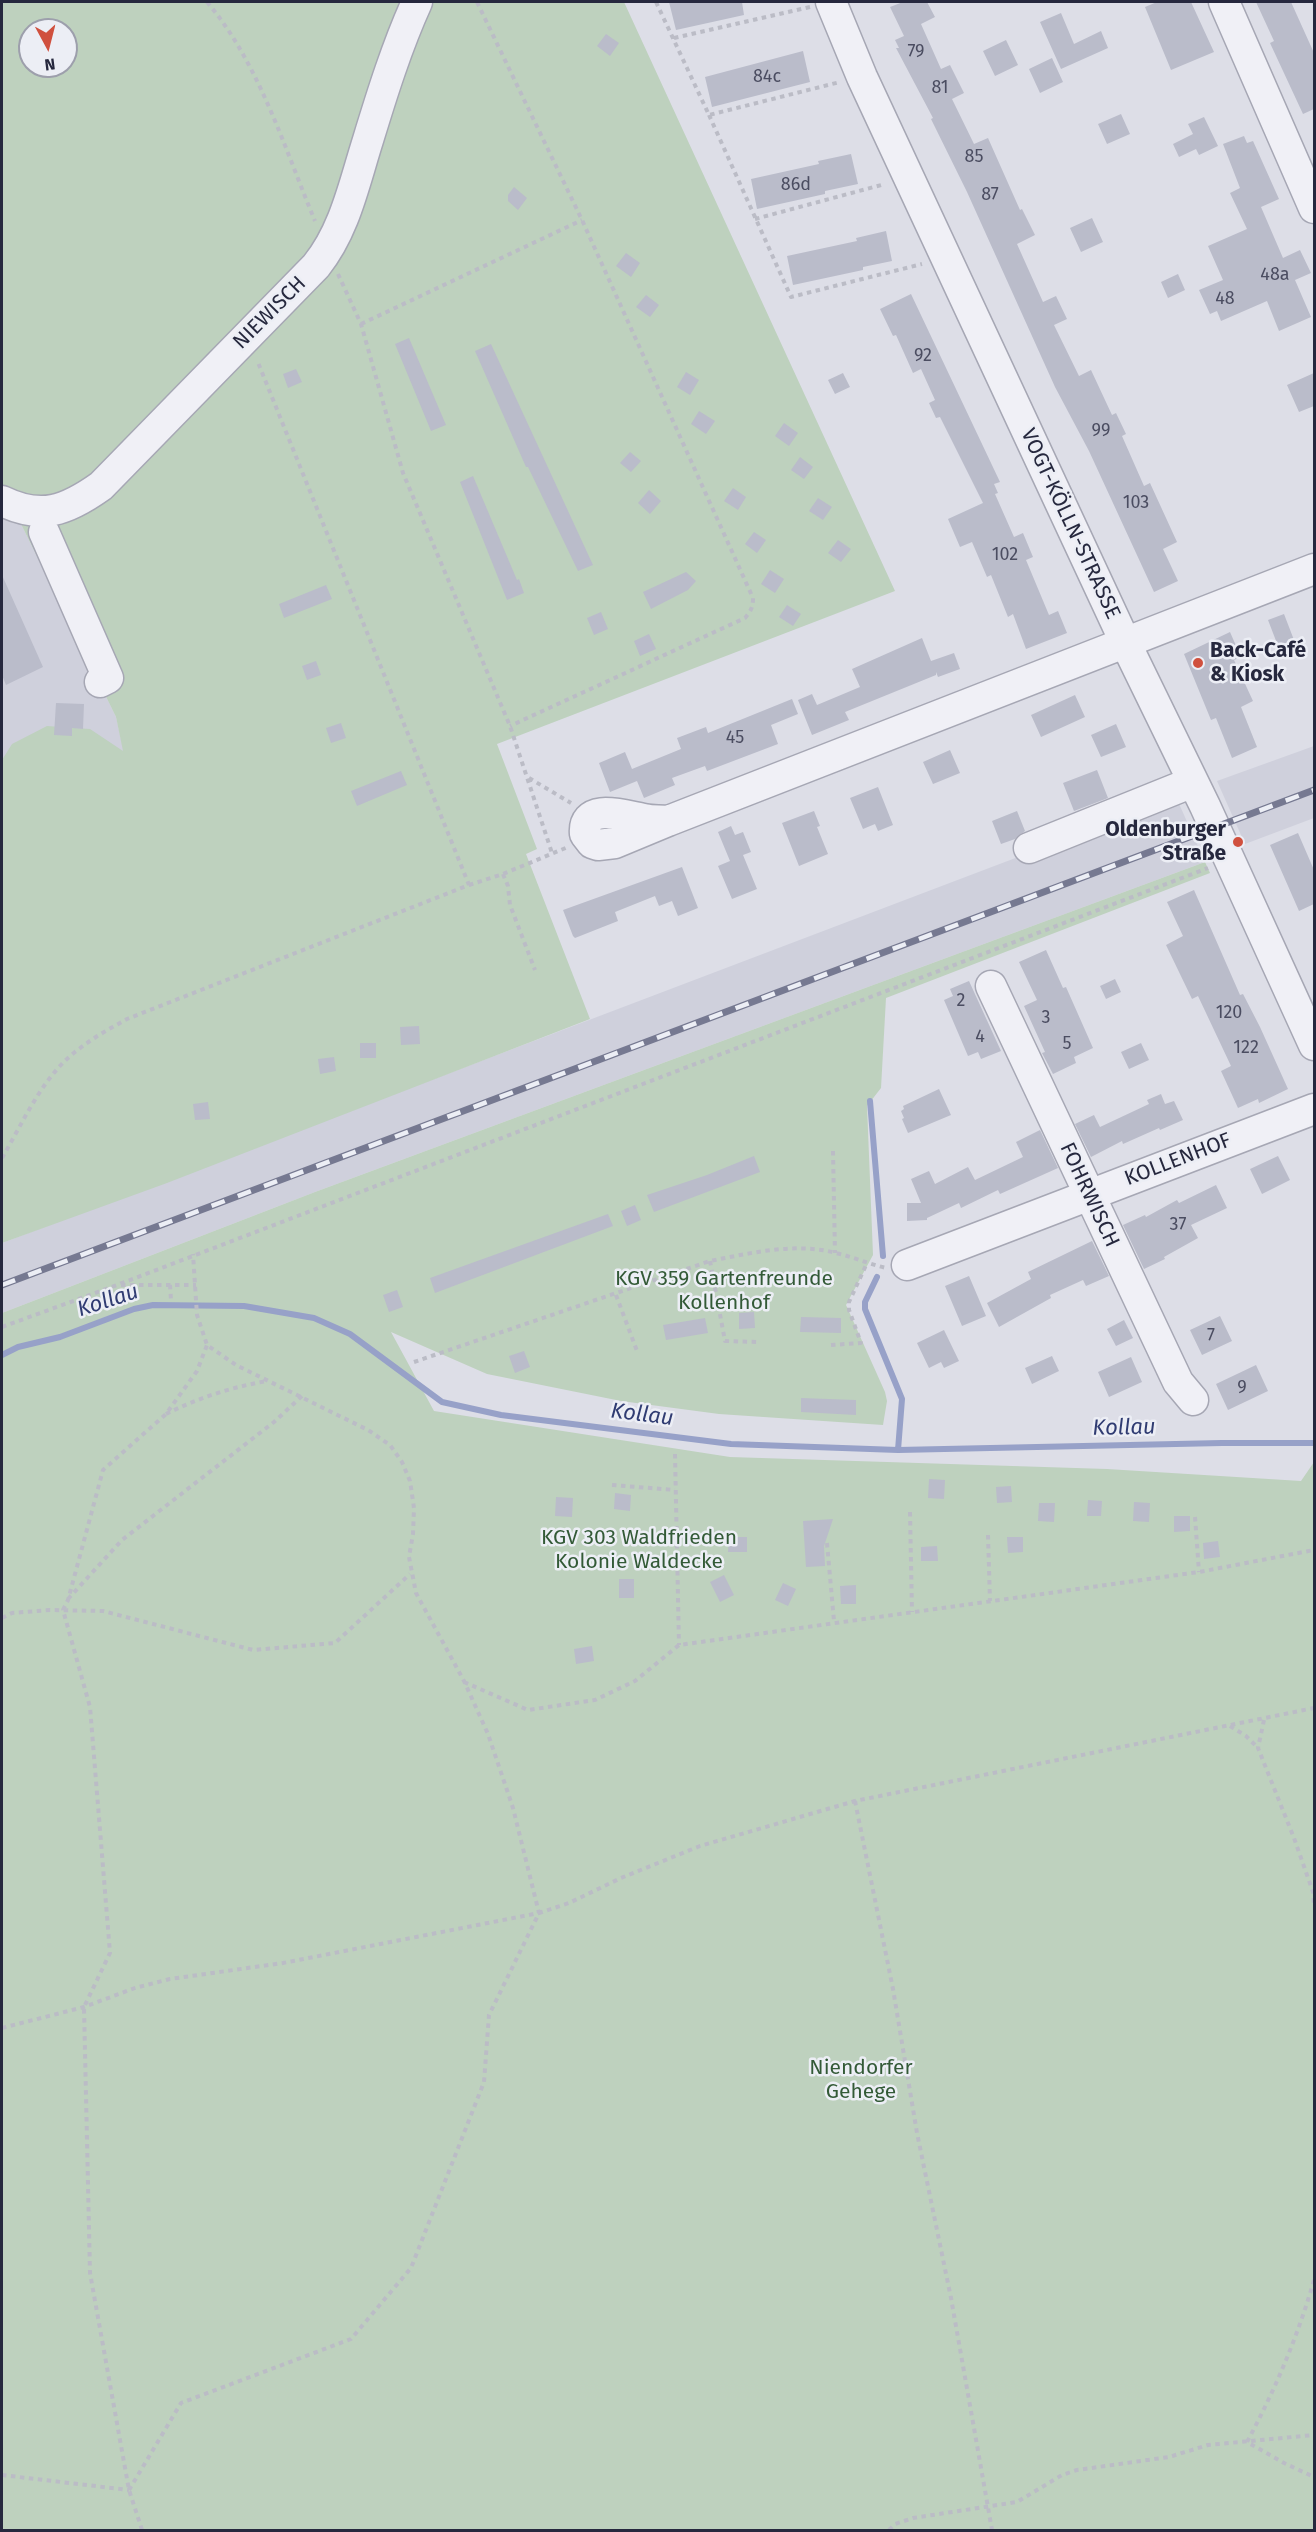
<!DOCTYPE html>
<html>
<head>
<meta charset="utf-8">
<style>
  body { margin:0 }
  #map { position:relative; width:1316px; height:2532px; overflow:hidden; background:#dddee7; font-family:"Fira Sans",sans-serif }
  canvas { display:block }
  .frame { position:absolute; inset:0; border:3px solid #26283e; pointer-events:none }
  .north { position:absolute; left:18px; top:18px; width:60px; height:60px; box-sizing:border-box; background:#eceef5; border:2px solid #9d9fac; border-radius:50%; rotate:173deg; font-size:16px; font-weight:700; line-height:24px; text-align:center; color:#26283e }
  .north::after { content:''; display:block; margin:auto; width:21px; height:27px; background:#d0503e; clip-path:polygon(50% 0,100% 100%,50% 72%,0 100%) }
</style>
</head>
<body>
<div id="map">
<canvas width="1316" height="2532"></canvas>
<div class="frame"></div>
<div class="north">N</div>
</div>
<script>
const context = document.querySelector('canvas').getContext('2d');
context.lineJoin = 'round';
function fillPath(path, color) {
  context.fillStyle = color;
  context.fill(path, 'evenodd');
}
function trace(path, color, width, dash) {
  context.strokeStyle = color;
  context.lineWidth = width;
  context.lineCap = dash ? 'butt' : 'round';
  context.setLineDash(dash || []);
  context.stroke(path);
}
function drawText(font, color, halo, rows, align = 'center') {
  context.font = font + ' "Fira Sans",sans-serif';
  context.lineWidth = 5;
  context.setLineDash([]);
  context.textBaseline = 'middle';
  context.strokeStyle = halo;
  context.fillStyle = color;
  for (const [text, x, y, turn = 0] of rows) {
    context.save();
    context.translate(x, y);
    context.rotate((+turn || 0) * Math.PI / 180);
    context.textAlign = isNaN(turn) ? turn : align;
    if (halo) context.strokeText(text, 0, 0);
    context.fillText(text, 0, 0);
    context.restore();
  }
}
fillPath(new Path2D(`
  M2 513 20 522 116 717 124 752 2 848Z
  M1314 746V818L1245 844 1217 781Z
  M1176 797 1205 862 315 1192 2 1313V1243Z`), '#cfd0dc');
fillPath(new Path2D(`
  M2 2H624L895 591 497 744 537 849 526 854 590 1019 167 1183 2 1243V760L12 744 47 726 90 729 123 751 116 717 20 522 2 513ZM30 30H66V66H30Z
  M1205 862 1210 873 886 998 881 1088 867 1106 873 1255 846 1305 885 1392 887 1401 883 1425 719 1414 621 1401 487 1374 391 1332 434 1411 730 1457 1107 1469 1301 1481 1314 1462V2530H2V1313L315 1192Z`), '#bed1be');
trace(new Path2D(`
  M870 1101 883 1256
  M877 1277 865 1302V1309L902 1399 898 1450
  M2 1355 18 1347 60 1337 134 1309 153 1305 244 1306 314 1318 350 1334 442 1402 501 1415 731 1444 898 1450 1222 1443H1314`), '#97a1c8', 6);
fillPath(new Path2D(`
  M669 2H742L744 15 676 30Z
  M903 2H927L935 17 921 24 941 69 950 65 964 93 952 99 974 144 988 138 1020 210 1022 209 1035 235 1017 244 1043 302 1056 296 1067 319 1054 325 1079 376 1091 370 1112 415 1116 413 1126 434 1122 436 1144 486 1150 483 1177 542 1163 549 1178 581 1154 592 1089 451 1055 387 967 192 931 119 933 118 896 48H899L895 40 904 36 890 7Z
  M1157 2H1191L1214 52 1171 70 1145 7Z
  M1256 2H1291L1314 53V109L1303 114 1270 43 1274 41Z
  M1061 13 1074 44 1101 31 1108 48 1061 69 1040 22Z
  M606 34 619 43 610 56 597 46Z
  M1006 40 1018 65 995 76 983 51Z
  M803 51 810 82 712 107 705 77Z
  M1052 58 1063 82 1040 93 1029 69Z
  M1121 114 1130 134 1107 144 1098 124Z
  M1204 117 1218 146 1199 155 1196 149 1179 157 1173 144 1193 134 1188 124Z
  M1244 136 1247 143 1253 141 1279 199 1261 207 1283 258 1300 250 1311 273 1295 280 1311 317 1279 331 1267 301 1221 321 1217 311 1210 314 1199 290 1223 280 1208 246 1247 229 1230 193 1240 188 1223 144Z
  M851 154 858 184 825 191V194L757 209 751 179 819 164 818 161Z
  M514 187 527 198 518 210 508 201V195Z
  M1092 218 1103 242 1081 252 1070 228Z
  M886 231 892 261 863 267V270L793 285 787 256 857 241 856 238Z
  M626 253 640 263 631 277 616 266Z
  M1178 274 1185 290 1168 298 1161 282Z
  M911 294 1000 482 994 484 998 493 995 494 1014 537 1023 533 1033 557 1026 560 1049 615 1058 611 1067 633 1026 649 1013 614 1008 617 991 575 987 577 972 542 960 547 948 519 983 503 940 417 936 418 929 403 935 400 921 369 913 373 896 335 893 336 880 309Z
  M646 295 659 305 650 317 636 307Z
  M409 338 446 425 431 431 395 344Z
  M491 344 593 565 578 571 528 467H526L475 351Z
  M296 369 302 382 288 388 283 374Z
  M686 372 699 380 690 395 677 387Z
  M843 373 850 387 835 394 828 380Z
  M1314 373V406L1299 412 1287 385Z
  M699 411 715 421 706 434 691 424Z
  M784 423 798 433 789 446 775 436Z
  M630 452 641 461 631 472 620 463Z
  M800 457 813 467 804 479 791 470Z
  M473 476 517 580 519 579 524 593 507 600 460 482Z
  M733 488 746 497 738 510 724 501Z
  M649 490 661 501 650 514 638 503Z
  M818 498 832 507 823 520 809 511Z
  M754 532 766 540 757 553 745 544Z
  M838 540 851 549 841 562 828 553Z
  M770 570 784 579 775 593 761 584Z
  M686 572 696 581 688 590 651 609 643 592Z
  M2 575 43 667 6 685 2 675Z
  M326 585 332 599 284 618 279 604Z
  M787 605 801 614 793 626 779 617Z
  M601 612 608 629 594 635 587 618Z
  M1284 614 1294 640 1278 646 1268 620Z
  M1230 632 1241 657 1234 660 1253 701 1241 707 1257 747 1232 758 1216 718 1211 720 1184 654Z
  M649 634 656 649 640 656 634 641Z
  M922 638 931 661 954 653 960 669 938 677 936 672V675L845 712 849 720 812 735 798 700 812 694 817 705 860 687 852 669Z
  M316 661 321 675 307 680 302 666Z
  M1075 695 1085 717 1041 737 1031 715Z
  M792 699 798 714 771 725 778 744 707 771 705 766 672 778 675 785 644 798 637 781 610 792 599 763 625 752 632 769 681 749 677 738 706 727 708 733Z
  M56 703 84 704 83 729 72 728V736L54 735Z
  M341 723 346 738 331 743 326 728Z
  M1116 724 1126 747 1101 757 1091 735Z
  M950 750 960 773 933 784 923 762Z
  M1097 770 1108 798 1074 811 1063 783Z
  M401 771 407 785 357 806 351 791Z
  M878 787 893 825 878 831 875 824 863 829 850 798Z
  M814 811 820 826 817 827 828 854 799 866 782 823Z
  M1017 811 1025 831 1015 839 1001 844 992 821Z
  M731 826 735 835 743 832 751 852 743 855 757 889 732 899 718 866 730 861 718 832Z
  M1298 833 1314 870V904L1299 911 1270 845Z
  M682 867 698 908 678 916 672 901 659 906 655 896 615 912 618 921 575 938 573 936 563 910Z
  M1194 890 1240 995 1243 994 1260 1027 1288 1089 1259 1103 1258 1099 1238 1108 1221 1071 1231 1066 1198 996 1192 999 1166 945 1183 936 1167 902Z
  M1046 950 1063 988 1066 987 1093 1048 1074 1057 1076 1063 1053 1074 1042 1053 1045 1052 1024 1006 1037 1000 1019 962Z
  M1115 979 1121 992 1106 999 1100 986Z
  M969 981 1001 1051 981 1059 978 1052 968 1056 944 1000 953 996 950 989Z
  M419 1026 420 1044 401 1045 400 1027Z
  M360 1043H376V1058H360Z
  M1141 1043 1149 1060 1129 1069 1121 1052Z
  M334 1057 336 1071 320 1074 318 1059Z
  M939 1089 951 1115 908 1133 902 1119 904 1118 901 1111 904 1109 903 1106Z
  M1161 1094 1165 1104 1174 1101 1183 1120 1160 1130 1159 1128 1123 1144 1122 1141 1091 1157 1075 1124 1094 1115 1100 1127 1149 1104 1147 1100Z
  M208 1102 210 1119 195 1120 193 1104Z
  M1040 1130 1058 1168 1000 1194 998 1190 961 1208 959 1203 927 1218V1220L907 1221V1203H921L911 1179 929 1171 935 1184 968 1167 975 1180 1023 1157 1016 1142Z
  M754 1156 760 1172 654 1212 647 1195 707 1175Z
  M1278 1156 1290 1180 1262 1194 1250 1169Z
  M1216 1185 1227 1208 1191 1225 1198 1238 1164 1257 1165 1259 1144 1269 1123 1225 1145 1215 1146 1217 1177 1200 1179 1203Z
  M635 1205 641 1220 627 1226 621 1211Z
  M608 1214 613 1226 435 1293 430 1278Z
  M1092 1241 1109 1276 1086 1286 1083 1280 1050 1295 1051 1298 999 1327 987 1303 1031 1279 1028 1272Z
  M969 1276 986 1316 962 1326 945 1286Z
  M397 1290 403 1307 389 1312 383 1295Z
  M754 1312 755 1328 739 1329V1313Z
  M1220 1316 1232 1341 1202 1355 1190 1330Z
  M801 1317 841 1318V1333L800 1332Z
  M705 1318 708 1333 666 1340 663 1325Z
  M1124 1320 1133 1338 1116 1346 1107 1329Z
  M944 1330 959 1361 944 1368 941 1362 929 1368 917 1343Z
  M524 1351 530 1367 515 1373 509 1356Z
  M1052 1356 1059 1371 1032 1384 1025 1368Z
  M1131 1357 1142 1382 1109 1397 1098 1372Z
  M1256 1365 1268 1391 1228 1410 1216 1384Z
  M801 1398 856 1400V1415L801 1412Z
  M929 1479 945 1480 944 1499 928 1498Z
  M1011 1486 1012 1502 997 1503 996 1487Z
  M615 1493 631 1495 630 1511 614 1509Z
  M556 1497 573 1498 572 1517 555 1516Z
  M1088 1500 1102 1501 1101 1516H1087Z
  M1134 1502 1150 1503 1149 1522 1133 1521Z
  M1039 1503H1055L1054 1522 1038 1521Z
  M1174 1516H1190V1531L1174 1532Z
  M833 1519 824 1546 825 1566 806 1567 803 1521Z
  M729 1537H747V1552H728Z
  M1007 1537H1023V1552L1008 1553Z
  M1218 1541 1220 1557 1204 1559 1203 1543Z
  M937 1546 938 1561H921V1547Z
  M724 1575 734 1595 720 1602 710 1582Z
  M619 1579H634V1598H619Z
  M783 1583 796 1589 788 1606 775 1600Z
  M856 1585V1604H841L840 1586Z
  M592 1646 594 1661 576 1664 574 1649Z`), '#babcca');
const minor = new Path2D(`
  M831 2 862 77 1126 644 1205 806 1314 1045
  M1224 2 1314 208
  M2 501C41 520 66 511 101 486L316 266C345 230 354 184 368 140 382 94 397 46 417 2
  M44 532 108 678 100 682
  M668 821 615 843 598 845 592 843 585 834C582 801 626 816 644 819 652 821 660 820 668 821L1314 569
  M1029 848 1193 782
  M991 986 1178 1382 1193 1400
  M907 1265 1314 1109`);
trace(minor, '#a6a7b4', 33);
trace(new Path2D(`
  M207 2C259 63 284 147 315 221
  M477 2 582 220 753 598C753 607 751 611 745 618L510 726
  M656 2 709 115 840 82
  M674 38 810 7
  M709 115 791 297 922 264
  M755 219 885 184
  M338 274 361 324 403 473 510 726 552 853
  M361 324 582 220
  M529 778 571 803
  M503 874 508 886 510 905 535 970
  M469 885 503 874 568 847
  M833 1151 835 1253
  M2 1158C24 1121 43 1075 79 1049 94 1037 111 1028 127 1019L469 885 257 360
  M710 1261 725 1341 758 1342
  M121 1285H196
  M170 1285 171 1300
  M616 1295 637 1351
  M2 1327 117 1285 1208 868
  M831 1345 861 1343 849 1310V1302L867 1263
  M414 1362 710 1261C751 1253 795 1242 836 1253 853 1257 869 1264 886 1268
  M166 1414C198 1398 232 1387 267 1381
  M675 1454 679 1645
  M612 1485 675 1490
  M910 1512 912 1612
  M1195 1517 1199 1572
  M988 1535 990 1601
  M827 1543 834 1621
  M68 1599 122 1540 274 1422 302 1396
  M2 1618 12 1613 50 1610 103 1611 253 1650 335 1643 410 1574
  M464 1682 528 1710 595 1700 635 1681 679 1645 1199 1572 1314 1550
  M1264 1720 1258 1748 1294 1838 1313 1892 1314 1905
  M1230 1726 1246 1736 1257 1747
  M855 1801 893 1989 917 2133 951 2298 992 2530
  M2 2028 84 2007 135 1988 170 1979 283 1963 539 1913 513 1808 488 1734 464 1681 416 1593 409 1557 413 1534 414 1508 410 1481 402 1462 390 1445 368 1430 236 1365 207 1345 197 1315 193 1254
  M1314 2280C1298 2336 1275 2390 1247 2442L1284 2463 1314 2477
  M2 2475 129 2490
  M129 2490 181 2403 351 2339 411 2268 484 2082 489 2015 539 1913 569 1903 621 1878 700 1846 855 1801 1314 1708
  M142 2530 129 2490 90 2273 84 2007 110 1953 90 1707 63 1610 68 1600 103 1470 166 1414 197 1371 207 1345
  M889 2530 895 2524 913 2518 1017 2502 1062 2475 1077 2470 1169 2457 1208 2445 1314 2435`), '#bbbcc6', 4, [4.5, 4.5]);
trace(minor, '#f0f0f6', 30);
const rail = new Path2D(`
  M2 1285 1314 790`);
trace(rail, '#767991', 7);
trace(rail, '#eceef5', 4.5, [14]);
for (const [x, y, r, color] of [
  [1198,663,6,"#d0503e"],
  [1238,842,6,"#d0503e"]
]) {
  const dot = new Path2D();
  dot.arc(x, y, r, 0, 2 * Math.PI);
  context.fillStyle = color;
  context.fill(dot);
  trace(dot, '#eceef5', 2);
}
drawText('18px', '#4b4d61', null, [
  ["79",916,52],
  ["84c",767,77],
  ["81",940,88],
  ["85",974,157],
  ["86d",796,185],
  ["87",990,195],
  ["48a",1275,275],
  ["48",1225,299],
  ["92",923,356],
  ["99",1101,431],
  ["103",1136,503],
  ["102",1005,555],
  ["45",735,738],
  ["2",961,1001],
  ["120",1229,1013],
  ["3",1046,1018],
  ["4",980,1037],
  ["5",1067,1044],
  ["122",1246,1048],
  ["37",1178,1225],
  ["7",1211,1336],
  ["9",1242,1388]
]);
drawText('21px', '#26283e', '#eceef5', [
  ["NIEWISCH",270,313,-45],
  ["VOGT-KÖLLN-STRASSE",1070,524,65],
  ["KOLLENHOF",1178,1160,-21],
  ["FOHRWISCH",1089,1195,65]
]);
drawText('bold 21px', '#26283e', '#eceef5', [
  ["Back-Café",1210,651],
  ["& Kiosk",1210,675],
  ["Oldenburger",1226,830,"right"],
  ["Straße",1226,854,"right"]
], 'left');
drawText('21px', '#335a37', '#eceef5', [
  ["KGV 359 Gartenfreunde",724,1279],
  ["Kollenhof",724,1303],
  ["KGV 303 Waldfrieden",639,1538],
  ["Kolonie Waldecke",639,1562],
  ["Niendorfer",861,2068],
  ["Gehege",861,2092]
]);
drawText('italic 22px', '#303c72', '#eceef5', [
  ["Kollau",108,1301,-18],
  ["Kollau",642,1415,7],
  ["Kollau",1124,1428,-1]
]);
</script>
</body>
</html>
